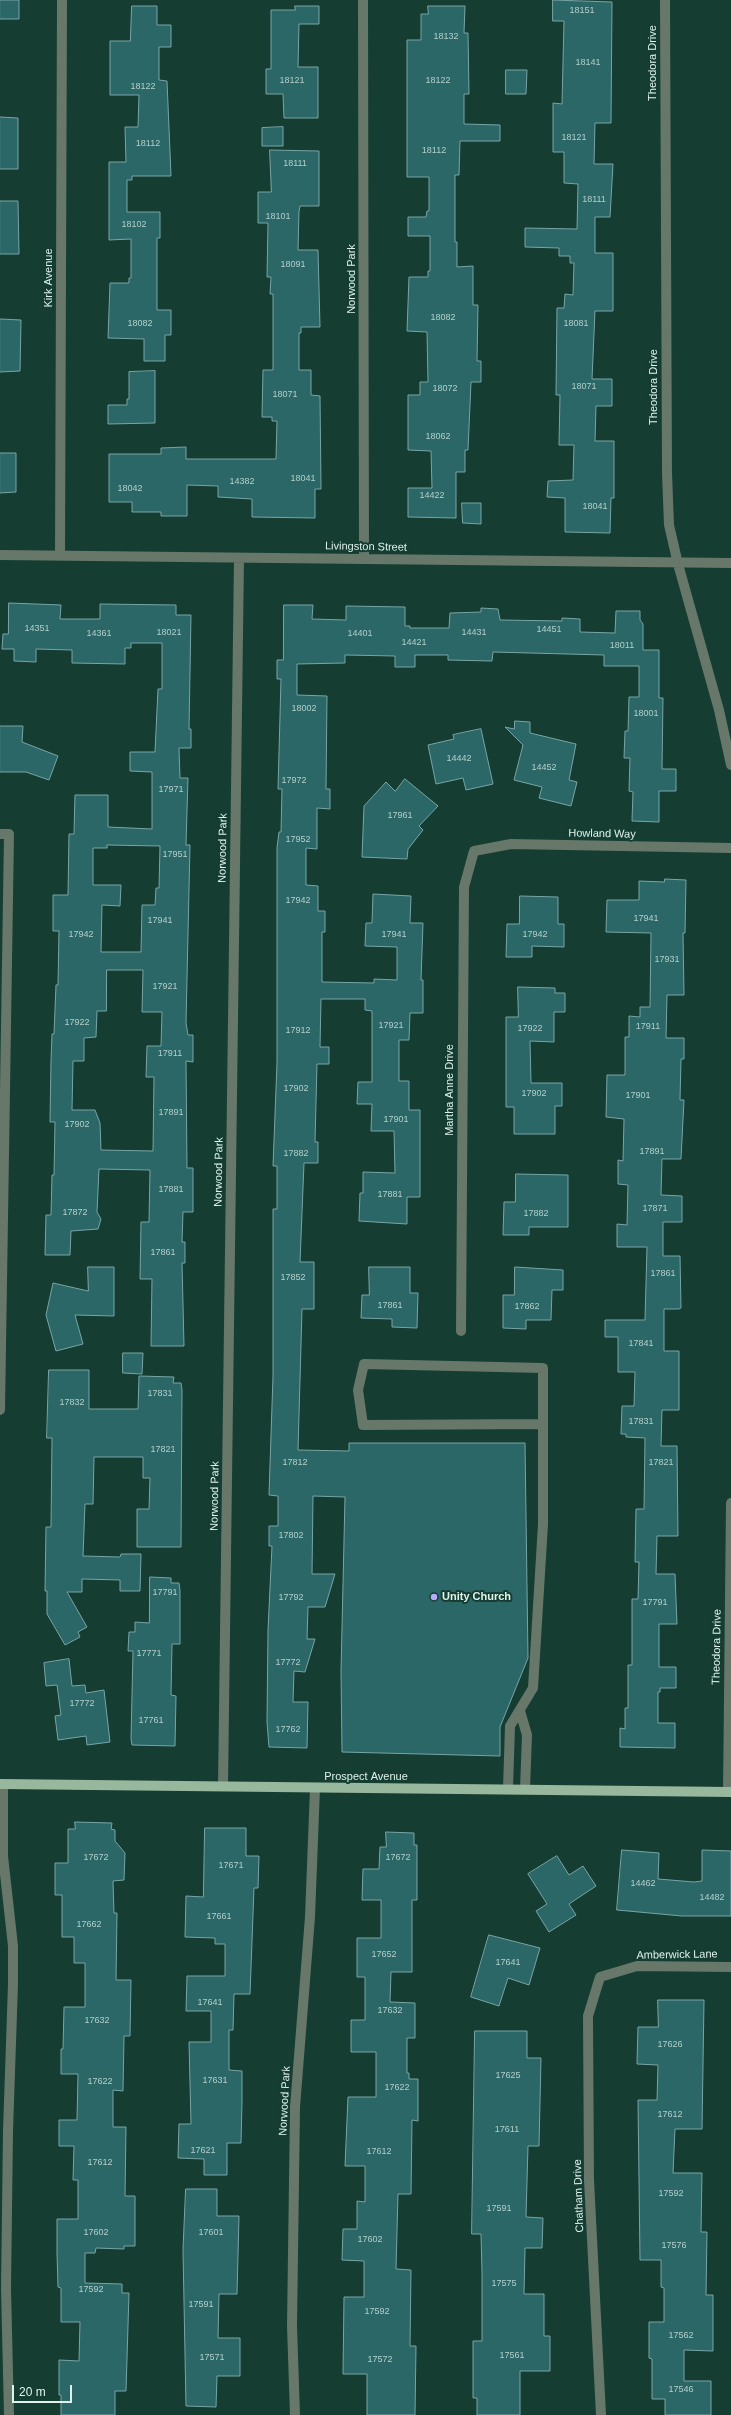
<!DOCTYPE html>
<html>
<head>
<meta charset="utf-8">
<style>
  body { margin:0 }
  #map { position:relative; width:731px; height:2415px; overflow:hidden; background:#153d32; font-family:Helvetica,sans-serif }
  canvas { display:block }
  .scale { position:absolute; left:12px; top:2385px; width:60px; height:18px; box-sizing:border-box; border:2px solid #ddf2eb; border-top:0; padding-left:5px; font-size:12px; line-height:14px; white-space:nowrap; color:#ddf2eb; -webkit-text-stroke:3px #153d32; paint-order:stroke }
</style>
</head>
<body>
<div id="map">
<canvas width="731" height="2415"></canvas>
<div class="scale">20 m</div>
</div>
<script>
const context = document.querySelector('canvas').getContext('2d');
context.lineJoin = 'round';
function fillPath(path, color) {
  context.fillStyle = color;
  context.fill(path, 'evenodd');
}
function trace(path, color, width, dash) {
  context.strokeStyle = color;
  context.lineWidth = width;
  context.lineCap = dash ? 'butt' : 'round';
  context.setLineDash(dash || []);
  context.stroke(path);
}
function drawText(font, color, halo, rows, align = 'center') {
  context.font = font + ' Helvetica,sans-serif';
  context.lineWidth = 4;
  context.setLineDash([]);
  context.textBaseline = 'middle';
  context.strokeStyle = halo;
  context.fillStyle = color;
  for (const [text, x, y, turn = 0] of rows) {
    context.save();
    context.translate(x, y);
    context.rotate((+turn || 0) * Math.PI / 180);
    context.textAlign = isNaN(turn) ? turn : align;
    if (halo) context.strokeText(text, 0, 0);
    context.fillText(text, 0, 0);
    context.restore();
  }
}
const building = new Path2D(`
  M0 0H19V19H0Z
  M553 0 612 2 611 123H595L594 164H613L610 217H595V253H613V311H595L592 379H612V406H596L595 441H614V498H611L610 533 565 532V498L547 497 548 481 573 480 574 445H559L560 395H556L557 308H564L565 294 573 295 574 263H570V256H559V248L525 247V228L577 229 578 184 564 183V152H553V103L562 104 564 21H553Z
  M132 6H157V25H171V47H159V80L167 81 171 176H132V180H127V212H160V238H157V310H171V335H165V361H144V339L108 338 110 283H129V278H131V239L109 240V162H126L125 127H138L139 95H110V41H130Z
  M295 6H319V24H299L298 67H318V118H284L283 94H266V69H271V10H295Z
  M428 6H465L464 33H468L469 94H464V124L500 125V141H460L459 175H455V242H457V267L473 266V305H478L477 361H481V382H471L468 450H465V472H456V518L408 517V488H432L431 451 408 450V395H420V382H428L427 332 407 331 409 277H428V271H430V236H408V217H426L427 211H429V177H407V40H421V14H428Z
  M506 70H527L526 94H506Z
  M0 117 18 118V169H0Z
  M283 127V146H262V128Z
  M270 150 319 151V206H300L299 211 298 250H318L320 327H301V333H299V370H311V395L320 396 321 489H315V518L252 517V499L218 497V486L187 485V516H161V512H132V502H109V454H161V448L186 447V459H276L277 421H272V417H262L263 370H273V294H270L271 277H267L268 223H258V192H271Z
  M0 201H18L19 254H0Z
  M0 319 21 320 20 371 0 372Z
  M155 371V423L108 424V405H127V399H129V372Z
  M0 453H16V492L0 493Z
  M462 503H481V524L463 523Z
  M9 603 61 605 60 619H100V604L176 605V615H191L189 729H191V748H179L180 778H188L186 845H190L186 1023 188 1035H193V1062L186 1061 187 1168H193V1212H183L182 1242H185V1263H182L184 1346H151L152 1279H140L141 1222H149L150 1170 99 1169 97 1212 101 1219 98 1229 71 1231 70 1255H45L46 1215H51L52 1175H54L55 1122H50L51 1061 52 1034H54L56 985H58L59 931H53V895H68L69 834H74L75 795H108V827L152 829V772L130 771V752H155L158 689H162V643H131V648H125V664L72 663V650L36 649V662L14 661V649H2L3 634H8ZM107 845 160 846 159 888H156L155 905H142L141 952H101L102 905 120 906 121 885H93V848H107ZM107 970H143L142 1012H162L161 1046H147L146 1077H154L153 1151 101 1150 100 1123 95 1110H72L73 1061H84V1038L96 1037 97 1011H106Z
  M284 605H313L312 619 346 620V606L405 607V626H410V628H449L450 613 481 612V608L498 609 500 620 562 621V618L580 619V632L615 633 616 611H640V620L643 624V650H659V698H663L662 769H676V791H659V822L632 821 633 792 629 791 630 758H624L625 731H628L629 697H639V666H604V655L493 652 492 661 448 660V655H415V667H395V656L345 655V663L297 664V695L327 696 326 789H330V809L317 808V849L306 848V885L318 886V911H325V932H322V982L374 983V979L397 980V947L365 946 366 923H372L373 894 411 896 410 923H423L421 980H423V1013H410L409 1040H399V1081H409V1110H420V1197H407V1224L359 1221 360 1193H363V1172L395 1173 394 1131H371L372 1104H357L358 1082H372V1011L365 1010V999H321L320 1047H329V1064H317L315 1142H318V1163H304L300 1262H314V1309H302L298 1450 349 1451V1443H525L528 1658 500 1727V1756L342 1752 341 1671 345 1497 313 1496 312 1574H335L325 1607H308L307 1639H315L305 1672 294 1671 293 1702H308L307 1748 269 1747 267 1722 268 1630 272 1546H269V1526H278V1496L269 1495 273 1376V1209H277V1166H273L277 1063V848L279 832H281L282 789H278L281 679H277V660H283Z
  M515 721 530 722V733L576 744 569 780 577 782 571 806 539 798 542 787 514 780 523 745 505 727 514 729Z
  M0 726H23L22 742 58 756 49 780 26 772H0Z
  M481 729 493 784 466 790 463 778 436 784 428 745 454 739 453 735Z
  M405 779 438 806 419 826 423 830 408 849 407 859 362 857 364 806 386 782 395 791Z
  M665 879 686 880 685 933H683L684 995H667L666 1038H684V1059H681L680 1100H684L681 1159H662L661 1195 682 1196V1222H663V1256H680L681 1308 679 1309H664V1351H679V1410H662L661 1446H677L678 1536H657L656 1574H675L677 1624H659V1667H676V1688H660V1692H658V1723H675V1748L620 1747V1728L625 1729V1708H628V1665H632V1599H638L639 1562H635L636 1509H644L645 1438 626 1437V1434H621L622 1406H634L635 1372H618V1337H605V1320H645L647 1247H617V1224L627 1225 628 1185 618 1184V1160L623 1161 624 1119 606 1117 607 1075H625V1037H629V1016L640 1017V1007H650L651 933 606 932 607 900H639V881L664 882Z
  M520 896 558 897V924H564V947L532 946V957H506L507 924H519Z
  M518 987 555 988V993H565V1012H554V1042L530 1041 531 1083H562V1106H555V1134H514V1107H506V1017H518Z
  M516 1174 568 1175V1227H529V1235H503L504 1202H515Z
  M88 1267H114V1316L75 1315 83 1344 56 1351 46 1315 53 1283 88 1291Z
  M369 1267H410V1293H418L417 1328 392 1327V1319L361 1318 362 1295H369Z
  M515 1267 563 1270V1290H552L551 1320H526V1329L503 1328V1295H514Z
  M123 1353H143L142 1374 123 1373Z
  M49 1370H89V1409H138L139 1376 174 1377 173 1383H181L182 1390 181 1547H137V1509H149L150 1478H143V1457H94L93 1504H85L83 1556 120 1557 121 1554H141L140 1591H120V1580L82 1579V1592H67L87 1627 78 1632 80 1637 65 1645 47 1614V1591H45L46 1527H51L52 1438H47Z
  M150 1577 171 1578V1583H179L180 1591V1644H172L171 1695 176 1696 175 1746 132 1745 131 1739 133 1651H128L129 1632H135V1622L149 1623Z
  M69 1659 72 1686 85 1685 86 1693 104 1690 110 1742 87 1745 86 1736 58 1740 55 1716 61 1715 57 1685 46 1686 44 1663Z
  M75 1822 112 1823 111 1829 115 1830V1841L125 1853 124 1880 113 1881 114 1913H117L116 1980H131L130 2036H124L123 2091 113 2090V2127H126L125 2196H135V2246H124V2249L96 2248 95 2253H85V2283L122 2284V2293H129L126 2391H115V2415H61V2395H59V2360L79 2361 80 2322H61V2288L58 2287 57 2253V2219H78V2180H73L74 2146H59V2120H77L78 2074H61V2049H63L64 2007H85V1963H74V1937H62V1895H55V1863H68V1829H75Z
  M205 1828H246V1856H259L258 1888H254L250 1994H234L233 2030H229V2070L242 2071V2102L241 2143H227V2175H204V2159L178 2158 179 2124H191L189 2042H211V2011H186L187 1976H225V1944H215V1938L185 1937 186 1896 203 1897Z
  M386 1832 414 1833V1845H417V1900H412V1972H391L390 2002 415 2003V2038H407V2073H409V2079H418V2121L412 2120 411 2194H398L396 2269 411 2270 410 2346H416L415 2415H367V2374H343L344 2297H364V2261L342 2260 343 2229H357V2201L365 2202V2166H345L348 2097H376V2052H351V2020H365V1977H357V1938H381V1900H362L363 1869H379L380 1847H386Z
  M622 1850 659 1853 658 1879 694 1882 702 1881V1850L731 1851V1916H682L617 1910Z
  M557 1856 569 1875 583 1866 596 1886 569 1904 576 1915 549 1932 536 1911 547 1904 528 1874Z
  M489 1935 540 1948 529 1985 508 1978 499 2006 471 1997Z
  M658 2000H704L702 2129H675L673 2173H702L701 2232H707L706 2295H713V2351L684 2350V2381H711V2415H665V2399H652V2359L649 2358V2322H664V2288L661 2287V2260H640L638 2100H657L658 2065 637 2064 638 2027H658Z
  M475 2031H527V2058H541L539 2146H528L526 2217 543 2218 542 2248H525L524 2294H544V2336H550V2371H520V2415H477V2398H473V2341H482V2273L481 2234H472Z
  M186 2189H217V2216H239L237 2294H219L218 2338H240V2376H217L216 2407 186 2406 183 2250Z`);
fillPath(building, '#2c6768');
trace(building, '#78a5a6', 1);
trace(new Path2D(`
  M363 0 364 559
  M665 0 667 473 669 525 678 564 719 710 731 765
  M0 555 731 563
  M60 556 62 0
  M0 834H9L0 1410
  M461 1331 464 887 474 851 511 844 731 848
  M520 1711 527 1735 525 1789
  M3 1784V1856L13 1946V1984L8 2131 6 2288 9 2415
  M223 1786 239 558
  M508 1789 510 1726 533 1688 543 1524V1368L364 1364 358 1390 363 1425 543 1424
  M728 1792 731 1503
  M295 2415 292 2326 295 2107 310 1917 315 1788
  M601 2415 589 2180 588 2016 600 1977 637 1966 731 1967`), '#67776a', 10);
trace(new Path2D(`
  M0 1784 731 1792`), '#98b89d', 10);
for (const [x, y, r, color] of [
  [434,1597,4,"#b8abf7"]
]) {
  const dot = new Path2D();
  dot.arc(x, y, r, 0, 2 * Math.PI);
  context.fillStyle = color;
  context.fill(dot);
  trace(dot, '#153d32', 1.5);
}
drawText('9px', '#b1cfca', null, [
  ["18151",582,11],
  ["18132",446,37],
  ["18141",588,63],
  ["18121",292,81],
  ["18122",438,81],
  ["18122",143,87],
  ["18121",574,138],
  ["18112",148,144],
  ["18112",434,151],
  ["18111",295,164],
  ["18111",594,200],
  ["18101",278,217],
  ["18102",134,225],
  ["18091",293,265],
  ["18082",443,318],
  ["18082",140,324],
  ["18081",576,324],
  ["18071",584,387],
  ["18072",445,389],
  ["18071",285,395],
  ["18062",438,437],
  ["18041",303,479],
  ["14382",242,482],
  ["18042",130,489],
  ["14422",432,496],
  ["18041",595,507],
  ["14351",37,629],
  ["14451",549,630],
  ["18021",169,633],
  ["14431",474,633],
  ["14361",99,634],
  ["14401",360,634],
  ["14421",414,643],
  ["18011",622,646],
  ["18002",304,709],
  ["18001",646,714],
  ["14442",459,759],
  ["14452",544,768],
  ["17972",294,781],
  ["17971",171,790],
  ["17961",400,816],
  ["17952",298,840],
  ["17951",175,855],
  ["17942",298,901],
  ["17941",646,919],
  ["17941",160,921],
  ["17942",81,935],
  ["17941",394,935],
  ["17942",535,935],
  ["17931",667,960],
  ["17921",165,987],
  ["17922",77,1023],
  ["17921",391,1026],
  ["17911",648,1027],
  ["17922",530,1029],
  ["17912",298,1031],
  ["17911",170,1054],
  ["17902",296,1089],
  ["17902",534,1094],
  ["17901",638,1096],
  ["17891",171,1113],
  ["17901",396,1120],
  ["17902",77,1125],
  ["17891",652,1152],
  ["17882",296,1154],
  ["17881",171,1190],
  ["17881",390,1195],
  ["17871",655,1209],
  ["17872",75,1213],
  ["17882",536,1214],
  ["17861",163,1253],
  ["17861",663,1274],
  ["17852",293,1278],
  ["17861",390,1306],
  ["17862",527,1307],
  ["17841",641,1344],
  ["17831",160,1394],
  ["17832",72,1403],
  ["17831",641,1422],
  ["17821",163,1450],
  ["17812",295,1463],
  ["17821",661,1463],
  ["17802",291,1536],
  ["17791",165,1593],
  ["17792",291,1598],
  ["17791",655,1603],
  ["17771",149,1654],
  ["17772",288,1663],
  ["17772",82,1704],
  ["17761",151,1721],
  ["17762",288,1730],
  ["17672",96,1858],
  ["17672",398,1858],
  ["17671",231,1866],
  ["14462",643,1884],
  ["14482",712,1898],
  ["17661",219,1917],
  ["17662",89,1925],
  ["17652",384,1955],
  ["17641",508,1963],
  ["17641",210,2003],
  ["17632",390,2011],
  ["17632",97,2021],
  ["17626",670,2045],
  ["17625",508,2076],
  ["17631",215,2081],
  ["17622",100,2082],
  ["17622",397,2088],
  ["17612",670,2115],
  ["17611",507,2130],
  ["17621",203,2151],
  ["17612",379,2152],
  ["17612",100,2163],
  ["17592",671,2194],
  ["17591",499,2209],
  ["17602",96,2233],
  ["17601",211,2233],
  ["17602",370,2240],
  ["17576",674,2246],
  ["17575",504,2284],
  ["17592",91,2290],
  ["17591",201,2305],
  ["17592",377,2312],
  ["17562",681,2336],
  ["17561",512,2356],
  ["17571",212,2358],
  ["17572",380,2360],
  ["17546",681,2390]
]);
drawText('11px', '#ddf2eb', '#153d32', [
  ["Theodora Drive",653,63,-90],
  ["Kirk Avenue",49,278,-90],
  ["Norwood Park",352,279,-90],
  ["Theodora Drive",654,387,-90],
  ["Livingston Street",366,547,1],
  ["Howland Way",602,834,1],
  ["Norwood Park",223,848,-89],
  ["Martha Anne Drive",450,1090,-90],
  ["Norwood Park",219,1172,-89],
  ["Norwood Park",215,1496,-89],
  ["Theodora Drive",717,1647,-89],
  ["Prospect Avenue",366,1777],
  ["Amberwick Lane",677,1955,-1],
  ["Norwood Park",285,2101,-87],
  ["Chatham Drive",579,2196,-92]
]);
drawText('bold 11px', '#ddf2eb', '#153d32', [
  ["Unity Church",442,1597]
], 'left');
</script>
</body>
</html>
